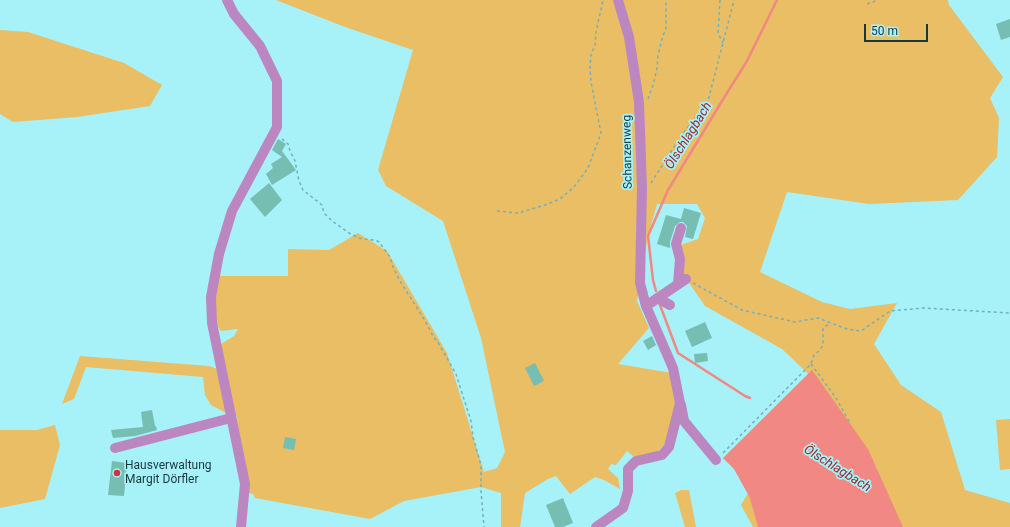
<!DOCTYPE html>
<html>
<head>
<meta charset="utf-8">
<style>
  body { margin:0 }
  #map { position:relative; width:1010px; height:527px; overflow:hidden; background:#a7f1f8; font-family:Roboto,sans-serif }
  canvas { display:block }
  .scale { position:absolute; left:864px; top:24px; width:64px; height:18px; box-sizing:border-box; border:2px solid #19383b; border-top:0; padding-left:5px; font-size:12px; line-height:14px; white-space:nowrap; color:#19383b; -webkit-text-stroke:3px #a7f1f8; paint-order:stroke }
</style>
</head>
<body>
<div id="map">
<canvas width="1010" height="527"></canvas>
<div class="scale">50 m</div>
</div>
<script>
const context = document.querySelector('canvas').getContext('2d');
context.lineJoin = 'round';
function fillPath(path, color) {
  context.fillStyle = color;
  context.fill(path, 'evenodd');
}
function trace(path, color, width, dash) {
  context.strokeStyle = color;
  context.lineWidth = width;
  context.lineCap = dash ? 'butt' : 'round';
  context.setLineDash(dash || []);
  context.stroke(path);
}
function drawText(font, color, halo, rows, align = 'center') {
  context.font = font + ' Roboto,sans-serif';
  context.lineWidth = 3.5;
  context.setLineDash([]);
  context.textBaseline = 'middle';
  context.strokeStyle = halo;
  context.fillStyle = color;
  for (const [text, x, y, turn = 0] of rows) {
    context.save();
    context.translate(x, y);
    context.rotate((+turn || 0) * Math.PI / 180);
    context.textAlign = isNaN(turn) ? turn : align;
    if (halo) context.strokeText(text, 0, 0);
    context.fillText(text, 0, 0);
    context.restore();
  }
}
fillPath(new Path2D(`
  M276 0H948L949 5 1003 77 990 98 999 118 997 157 958 200 869 204 787 192 760 272 822 302 850 309 897 303 874 344 901 385 941 412 965 490 1010 503V527H862L877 468 822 387 782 349 705 306 683 274 681 245 698 239 705 218 697 204H657L648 236 637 301 649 328 618 364 672 373 677 409 666 443 657 452 634 457 627 451 616 465 611 464 608 469 618 478 620 489 604 480 595 477 570 494 556 476 548 479 525 493 520 527H501V493L481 487 404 501 370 519 255 498 253 494 249 493 238 430 237 417 234 413 221 344 234 336 238 329 221 331C210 317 217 293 219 276H288V249L329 250 358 233 387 251 447 353 484 472 497 468 505 452 481 338 443 221 386 186 378 170 413 50 345 27Z
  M0 30 28 32 124 63 162 85 150 106 77 117 13 122 0 114Z
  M80 356 209 366 217 369 226 413 211 405 205 395 203 377 86 367 74 399 62 404Z
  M1010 419V469L1000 470 996 420Z
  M55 425 60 445 45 499 0 508V430H37Z
  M681 490H689L696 527H685L675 493Z
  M750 490 779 527H753L741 505Z`), '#e9be65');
fillPath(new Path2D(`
  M812 370 868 449 903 527H758L750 498 734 469 723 458Z`), '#f18883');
trace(new Path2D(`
  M656 291 653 280 648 236 668 190 722 101 747 61 777 0
  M660 305 678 353 745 396 750 398`), '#f18883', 2.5);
fillPath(new Path2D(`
  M1010 19V37L1001 40 996 24Z
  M278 139 286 144 282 151 296 170 272 185 266 174 273 168 271 164 282 157 272 150Z
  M269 183 282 200 265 217 250 199Z
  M684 208 701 213 693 239 685 237 687 226 683 222H680L675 226 670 242V248L657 244 666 215 681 219Z
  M705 322 712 338 692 347 685 331Z
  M652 336 656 345 648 350 643 341Z
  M707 353 708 361 695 363 694 354Z
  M535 363 544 381 534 386 525 368Z
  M152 410 155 426H156L157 430 135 436 113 438 111 430 143 427 141 412Z
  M285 437 296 439 294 450 283 448Z
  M112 461 127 463 124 496 108 495Z
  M563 498 573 523 563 527H555L546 505Z`), '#76bdb2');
trace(new Path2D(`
  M720 0 718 33 723 43
  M867 4 878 0
  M648 99 654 82 657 68 658 55 662 39 666 28V0
  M282 139 288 144 290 151 295 161 299 181 303 190 322 205 324 213 332 221 349 233 359 238 363 239 375 240 379 242 390 257 393 267 400 281 424 319 433 336 439 344 456 374 471 421 473 437 481 465V491L484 527
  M651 183 681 136 708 101 734 0
  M497 211 518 213 545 205 560 199 574 187 588 168 601 133 591 82 590 68 591 54 595 46 596 32 603 0
  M693 283 742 310 795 322 818 318 847 329 861 331 890 311 923 308 1010 313
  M811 364 836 398 850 423
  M723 453 811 364 814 355 819 351 823 345V328L829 324`), '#75b0b6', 1.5, [3, 3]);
trace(new Path2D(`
  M227 0 234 14 260 46 277 81V127L232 211 219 254 211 297 212 323 245 484 241 527
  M678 284 680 259 676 244 681 228
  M657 298 670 305
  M646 306 686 279
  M681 405 684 421 716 460
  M115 448 231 418
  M596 527 623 508 628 491V469L636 461 662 455 669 447 680 403 673 368 646 306 640 283 642 188 639 102 629 37 618 0`), '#bc87c0', 10);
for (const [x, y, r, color] of [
  [117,473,4,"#c7383c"]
]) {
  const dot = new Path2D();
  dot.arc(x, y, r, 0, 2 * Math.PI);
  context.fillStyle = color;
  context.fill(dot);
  trace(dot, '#a7f1f8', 1.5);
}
drawText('12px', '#19383b', '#a7f1f8', [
  ["Schanzenweg",628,152,-91]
]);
drawText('12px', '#19383b', '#a7f1f8', [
  ["Hausverwaltung",125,466],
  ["Margit Dörfler",125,480]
], 'left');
drawText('italic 13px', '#9b252a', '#a7f1f8', [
  ["Ölschlagbach",689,136,-58],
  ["Ölschlagbach",837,469,32]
]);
</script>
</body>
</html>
